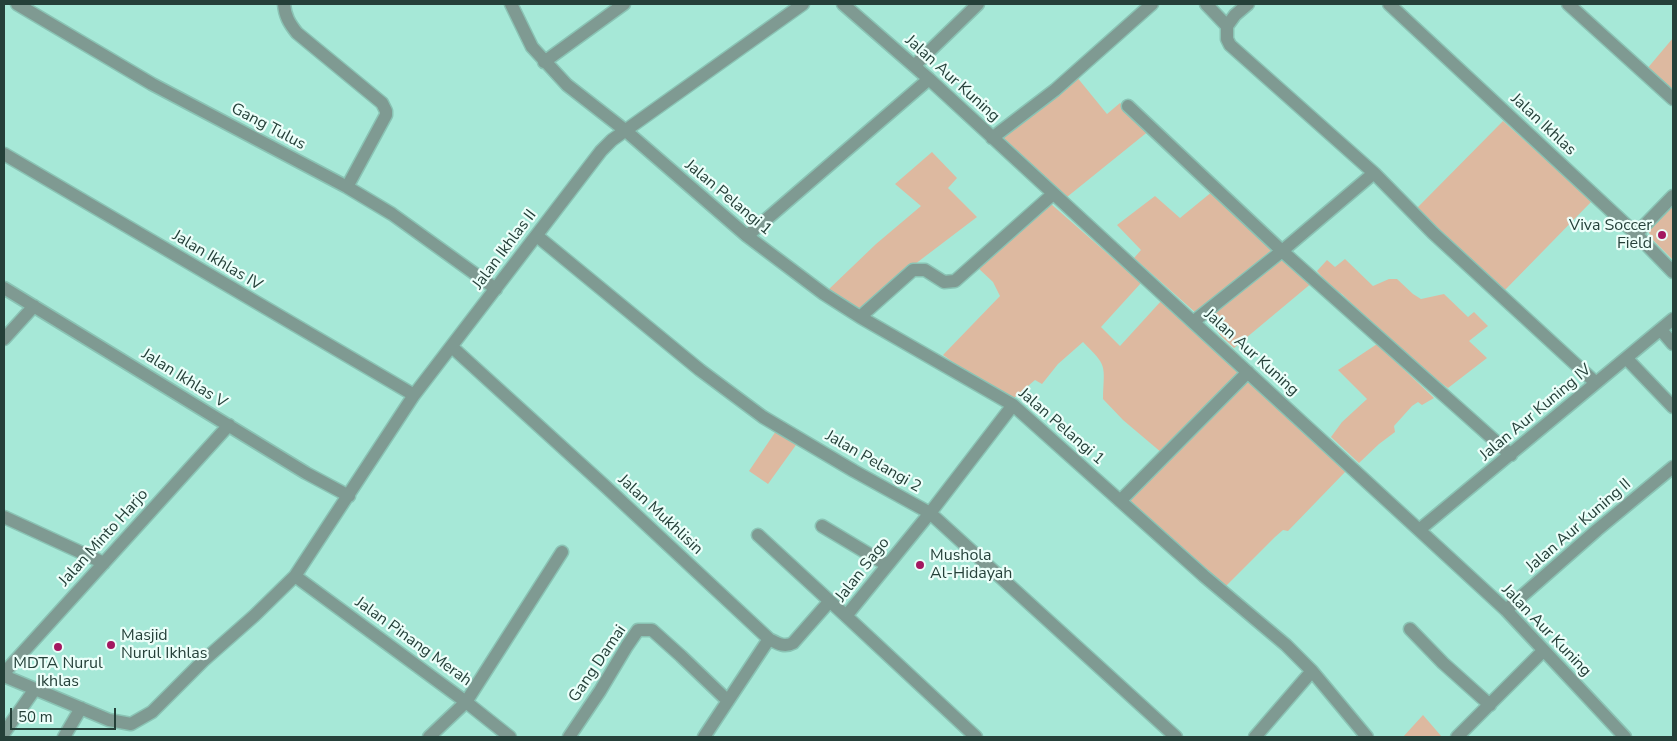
<!DOCTYPE html>
<html>
<head>
<meta charset="utf-8">
<style>
  body { margin:0 }
  #map { position:relative; width:1677px; height:741px; overflow:hidden; background:#a6e8d7; font-family:"Nunito Sans",sans-serif }
  canvas { display:block }
  .frame { position:absolute; inset:0; border:5px solid #254039; pointer-events:none }
  .scale { position:absolute; left:10px; top:708px; width:106px; height:22px; box-sizing:border-box; border:2px solid #254039; border-top:0; padding-left:6px; font-size:15px; line-height:18px; white-space:nowrap; color:#254039; -webkit-text-stroke:4px #ebfef9; paint-order:stroke }
</style>
</head>
<body>
<div id="map">
<canvas width="1677" height="741"></canvas>
<div class="frame"></div>
<div class="scale">50 m</div>
</div>
<script>
const context = document.querySelector('canvas').getContext('2d');
context.lineJoin = 'round';
function fillPath(path, color) {
  context.fillStyle = color;
  context.fill(path, 'evenodd');
}
function trace(path, color, width, dash) {
  context.strokeStyle = color;
  context.lineWidth = width;
  context.lineCap = dash ? 'butt' : 'round';
  context.setLineDash(dash || []);
  context.stroke(path);
}
function drawText(font, color, halo, rows, align = 'center') {
  context.font = font + ' "Nunito Sans",sans-serif';
  context.lineWidth = 4.5;
  context.setLineDash([]);
  context.textBaseline = 'middle';
  context.strokeStyle = halo;
  context.fillStyle = color;
  for (const [text, x, y, turn = 0] of rows) {
    context.save();
    context.translate(x, y);
    context.rotate((+turn || 0) * Math.PI / 180);
    context.textAlign = isNaN(turn) ? turn : align;
    if (halo) context.strokeText(text, 0, 0);
    context.fillText(text, 0, 0);
    context.restore();
  }
}
fillPath(new Path2D(`
  M1673 38V95L1646 70Z
  M1076 76 1107 114 1120 103 1150 130 1067 197 1000 138Z
  M1503 121 1592 201 1504 291 1417 208Z
  M932 152 957 178 948 188 977 217 898 277 860 310 827 291 876 244 921 206 895 184Z
  M1213 191 1274 248 1196 313 1134 258 1141 250 1117 225 1155 196 1180 218Z
  M1673 203V260L1653 240 1648 231 1654 222Z
  M1051 204 1141 283 1101 327 1120 346 1162 300 1239 371 1238 376 1162 453 1123 420 1103 399C1104 364 1108 367 1083 342L1058 364 1042 384 1035 380 1014 398 975 378 943 355 1000 296 993 282 977 267Z
  M1282 254 1313 282 1234 348 1221 336 1207 318Z
  M1345 259 1373 286 1389 279H1397L1413 294 1421 299 1444 294 1468 317 1474 312 1488 326 1469 341 1487 358 1448 388 1427 373 1415 361H1411L1407 358 1382 331 1352 304 1342 294 1331 287 1317 271 1327 260 1335 267Z
  M1377 344 1434 398 1422 405 1418 402 1412 406 1394 426 1395 432 1379 444 1359 463 1331 437 1342 422 1367 399 1338 370Z
  M1247 379 1347 470 1288 531 1283 530 1275 537 1224 588 1130 501Z
  M776 431 796 445 768 484 749 471Z
  M1423 715 1442 737H1403Z`), '#ddb9a0');
const minor = new Path2D(`
  M17 4 152 84 347 187 392 214 496 289
  M284 4C285 16 289 23 297 33L382 103 386 111V115L347 187
  M511 4 532 47 567 85 626 131 747 236 824 294 860 317 1013 405 1204 576 1286 645 1312 671 1367 737
  M843 4 929 79 1506 610 1625 737
  M1206 4 1227 26
  M1248 4 1235 15 1227 26V39L1230 45 1374 173 1433 233 1596 383
  M1389 4 1636 234 1673 272
  M1568 4 1673 99
  M544 62 624 4
  M914 66 978 4
  M1128 106 1282 251 1511 455
  M992 138 1055 90 1152 4
  M4 154 414 395
  M1636 234 1673 196
  M537 236 700 370 763 417 854 471 930 513 1176 737
  M747 236 929 79
  M4 288 306 473 349 496
  M860 317 913 270H925L944 282 955 281 1053 194
  M1193 322 1282 251 1374 173
  M1661 330 1673 344
  M4 339 34 306
  M452 347 606 487 769 639C777 643 784 648 793 643L829 602
  M1627 359 1673 407
  M1120 501 1248 372
  M4 517 104 563
  M822 526 887 565
  M1419 530 1673 319
  M758 535 846 616
  M295 576 466 702 510 737
  M1506 610 1597 530 1673 467
  M1410 629 1443 663 1490 705
  M4 673 229 425
  M4 676 109 720 131 724 152 712 203 661 254 616 295 576 414 395 601 151 612 140 803 4
  M4 733 35 689
  M64 737 81 708
  M429 737 466 702 562 552
  M569 737 600 691 627 646 638 630H652L681 656 728 701
  M704 737 769 639
  M976 737 846 616 930 513 1013 405
  M1255 737 1312 671
  M1457 737 1543 651`);
trace(minor, '#8ac3b4', 15);
trace(minor, '#7f9a92', 12);
for (const [x, y, r, color] of [
  [1662,235,5,"#a31860"],
  [920,565,5,"#a31860"],
  [111,645,5,"#a31860"],
  [58,647,5,"#a31860"]
]) {
  const dot = new Path2D();
  dot.arc(x, y, r, 0, 2 * Math.PI);
  context.fillStyle = color;
  context.fill(dot);
  trace(dot, '#ebfef9', 2);
}
drawText('16px', '#254039', '#ebfef9', [
  ["Jalan Aur Kuning",952,79,42],
  ["Jalan Ikhlas",1543,125,43],
  ["Gang Tulus",268,127,28],
  ["Jalan Pelangi 1",728,198,40],
  ["Jalan Ikhlas II",505,250,-53],
  ["Jalan Ikhlas IV",217,261,31],
  ["Jalan Aur Kuning",1251,353,42],
  ["Jalan Ikhlas V",184,379,32],
  ["Jalan Aur Kuning IV",1536,413,-40],
  ["Jalan Pelangi 1",1061,427,41],
  ["Jalan Pelangi 2",873,462,30],
  ["Jalan Mukhlisin",660,515,43],
  ["Jalan Aur Kuning II",1579,526,-41],
  ["Jalan Minto Harjo",104,538,-48],
  ["Jalan Sago",863,570,-52],
  ["Jalan Aur Kuning",1546,631,46],
  ["Jalan Pinang Merah",413,642,36],
  ["Gang Damai",598,664,-56]
]);
drawText('16px', '#254039', '#ebfef9', [
  ["Viva Soccer",1652,226,"right"],
  ["Field",1652,244,"right"],
  ["Mushola",930,556],
  ["Al-Hidayah",930,574],
  ["Masjid",121,636],
  ["Nurul Ikhlas",121,654],
  ["MDTA Nurul",58,664,"center"],
  ["Ikhlas",58,682,"center"]
], 'left');
</script>
</body>
</html>
